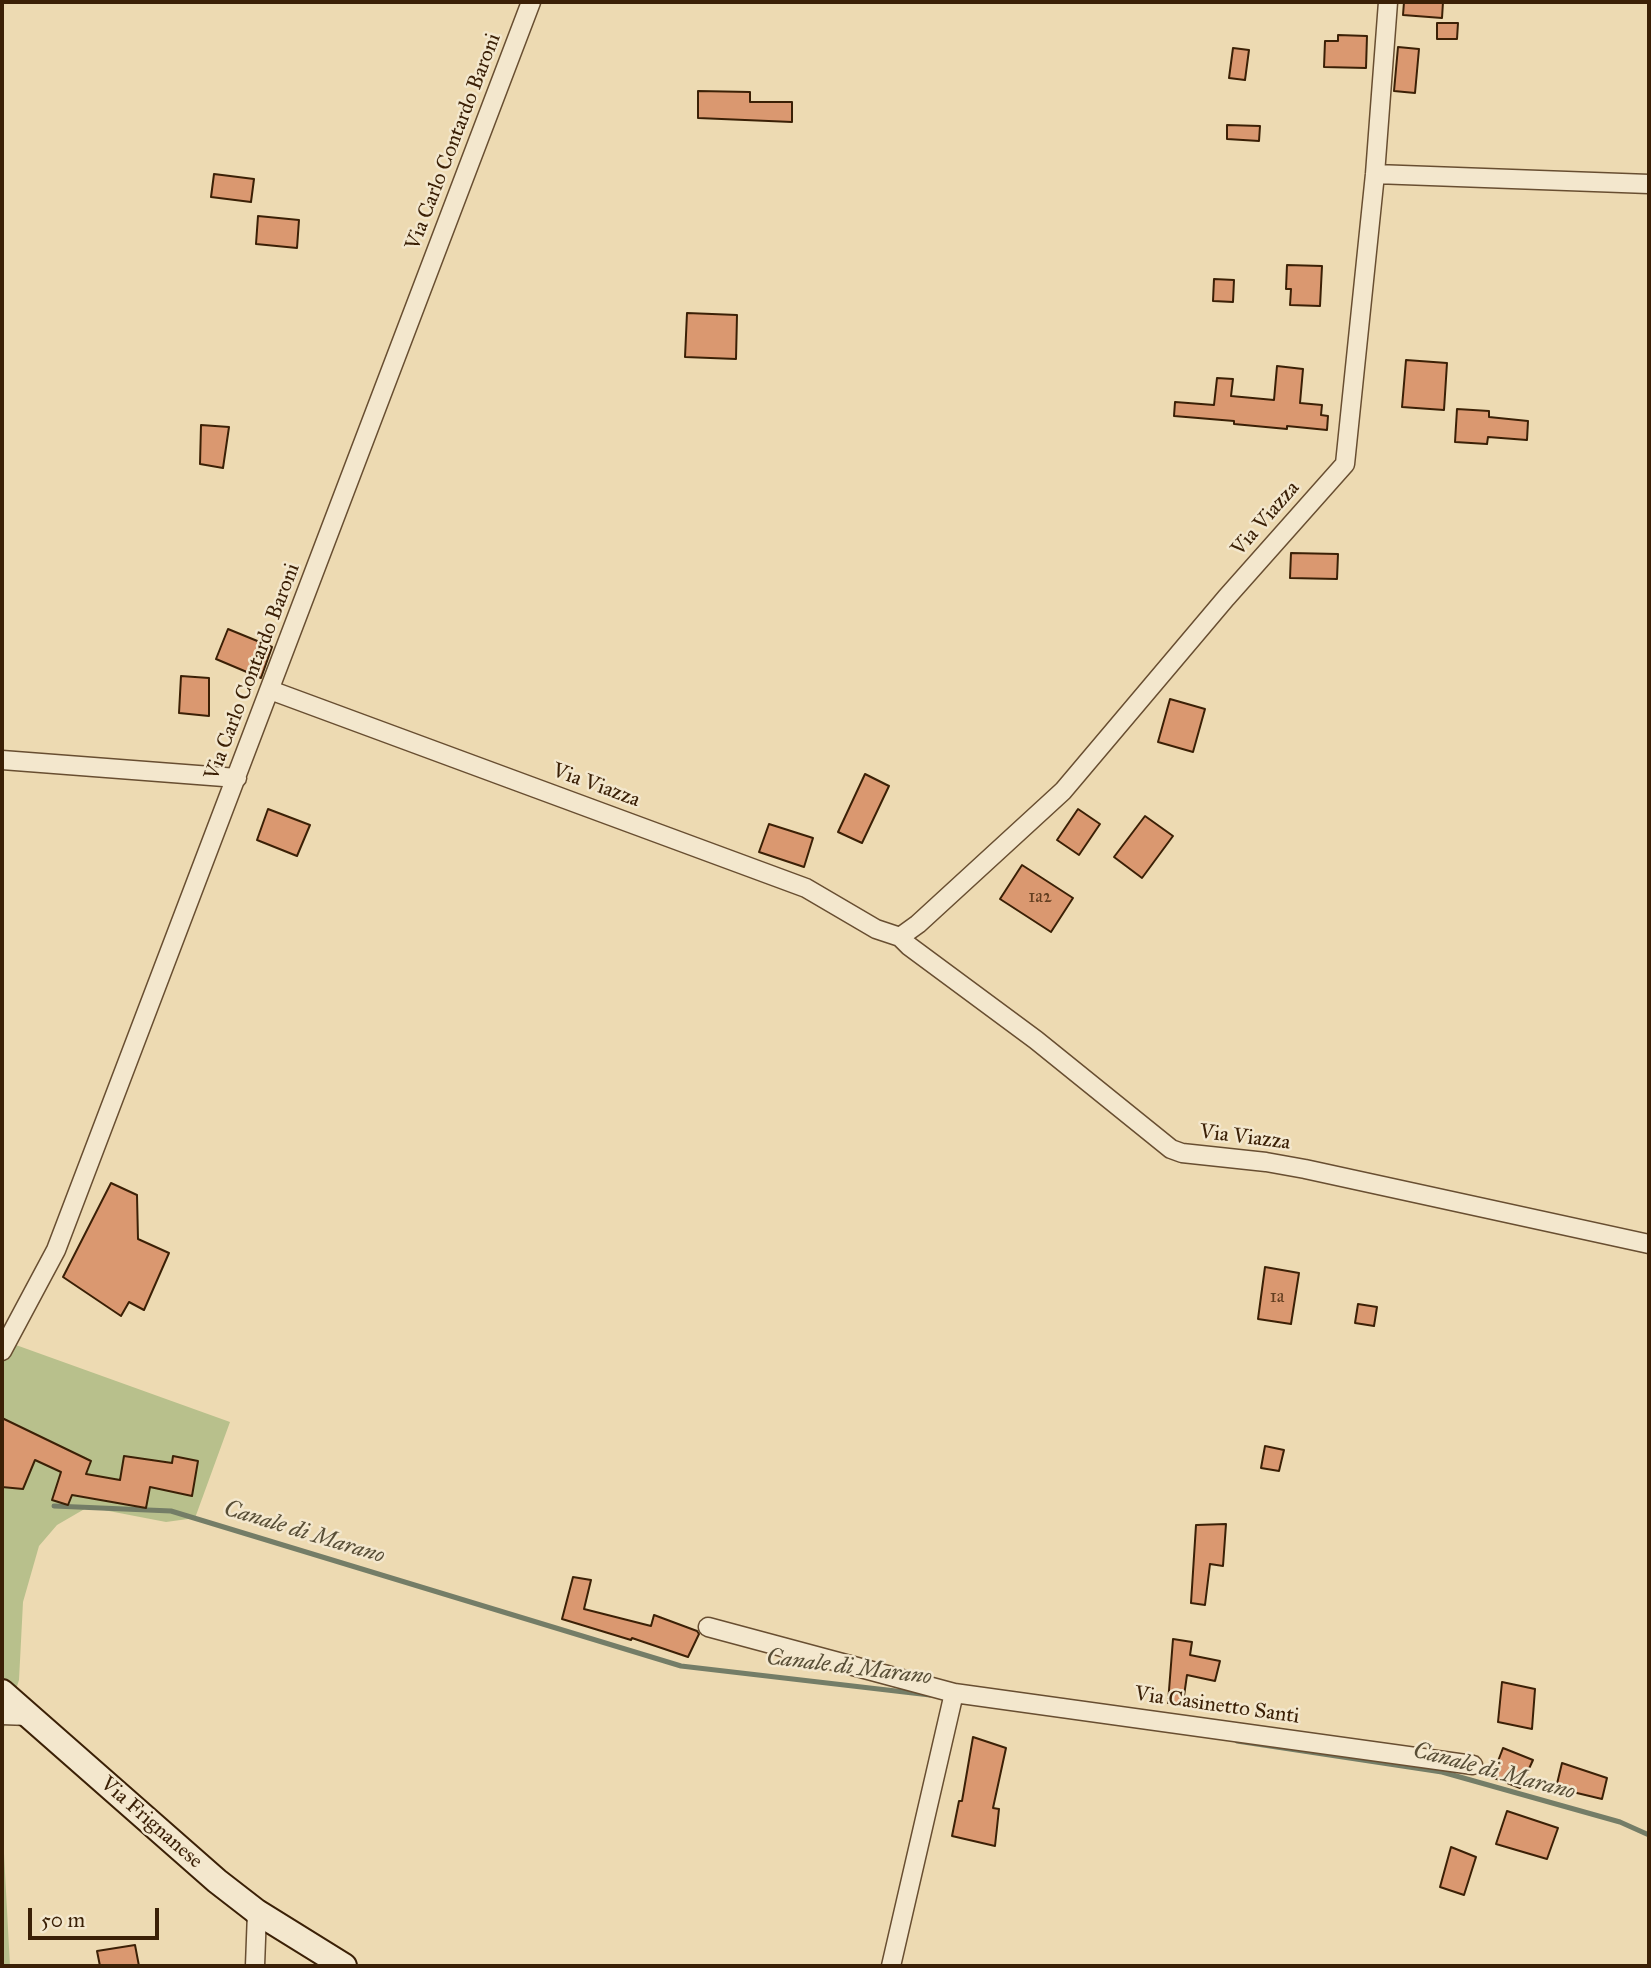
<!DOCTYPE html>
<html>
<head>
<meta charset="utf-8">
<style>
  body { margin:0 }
  #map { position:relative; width:1651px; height:1968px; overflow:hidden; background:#eddab2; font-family:"IM FELL Great Primer",serif }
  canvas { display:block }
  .frame { position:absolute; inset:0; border:4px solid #3b2006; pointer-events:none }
  .scale { position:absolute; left:28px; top:1908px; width:131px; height:32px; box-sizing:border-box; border:4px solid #3b2006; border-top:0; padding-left:9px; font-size:21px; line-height:24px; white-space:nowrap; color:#3b2006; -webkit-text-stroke:5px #f3e7cd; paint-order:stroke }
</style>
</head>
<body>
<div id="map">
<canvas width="1651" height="1968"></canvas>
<div class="frame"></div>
<div class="scale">50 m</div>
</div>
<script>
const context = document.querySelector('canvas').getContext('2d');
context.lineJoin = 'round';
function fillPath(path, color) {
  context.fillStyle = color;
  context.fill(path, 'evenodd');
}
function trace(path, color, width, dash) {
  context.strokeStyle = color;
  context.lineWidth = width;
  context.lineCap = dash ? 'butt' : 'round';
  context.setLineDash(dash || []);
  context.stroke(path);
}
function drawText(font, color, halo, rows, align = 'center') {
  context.font = font + ' "IM FELL Great Primer",serif';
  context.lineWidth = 5;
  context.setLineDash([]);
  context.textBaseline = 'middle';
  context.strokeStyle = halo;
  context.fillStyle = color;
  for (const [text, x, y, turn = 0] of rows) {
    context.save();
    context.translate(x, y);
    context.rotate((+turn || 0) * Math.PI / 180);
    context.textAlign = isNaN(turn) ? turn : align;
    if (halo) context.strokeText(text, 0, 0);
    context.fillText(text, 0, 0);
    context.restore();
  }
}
fillPath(new Path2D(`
  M2 1340 230 1422 195 1518 166 1522 88 1507 57 1525 39 1546 23 1602 19 1680 3 1731Z
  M2 1835H3L10 1966H2Z`), '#b8c08c');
trace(new Path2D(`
  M54 1506 171 1511 681 1666 930 1695
  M1237 1741 1442 1772 1620 1822 1649 1835`), '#747d67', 5);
const building = new Path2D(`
  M1404 2H1443L1442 18 1403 15Z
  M1437 23H1458L1457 39H1437Z
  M1338 35 1367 36 1366 68 1324 67 1325 41H1338Z
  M1398 47 1419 49 1415 93 1394 91Z
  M1233 48 1249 50 1245 80 1229 78Z
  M698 91 750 92V102H792V122L698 118Z
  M1227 125 1260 126 1259 141 1227 139Z
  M214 174 254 179 251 202 211 197Z
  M258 216 299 220 297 248 256 244Z
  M1287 265 1322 266 1320 306 1290 305 1291 289H1286Z
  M1214 279 1234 280 1233 302 1213 301Z
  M687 313 737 315 736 359 685 357Z
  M1406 360 1447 363 1444 410 1402 407Z
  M1277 366 1303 369 1300 403 1322 405 1321 415 1328 416 1327 430 1287 426V429L1234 424V421L1174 416 1175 402 1214 405 1217 378 1233 379 1231 396 1274 400Z
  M1457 409 1489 411V417L1528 421 1527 440 1488 437 1487 444 1455 442Z
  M201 425 229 427 223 468 200 464Z
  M1291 553 1338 554 1337 579 1290 578Z
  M228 629 272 647 261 678 216 659Z
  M181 676 209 678V716L179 713Z
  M1170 699 1205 709 1193 752 1158 742Z
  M865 774 889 786 862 843 838 832Z
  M268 809 310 825 297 856 257 840Z
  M1078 809 1100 824 1079 855 1057 840Z
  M1145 816 1173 836 1142 878 1114 857Z
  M769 824 813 838 804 867 759 852Z
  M1022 865 1073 898 1051 932 1000 899Z
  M111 1183 137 1195 138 1239 169 1253 144 1310 129 1302 121 1316 63 1277Z
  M1265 1267 1299 1273 1291 1324 1258 1319Z
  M1358 1304 1377 1307 1374 1326 1355 1323Z
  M2 1418 91 1461 86 1474 120 1480 124 1456 172 1463 173 1456 198 1461 192 1496 150 1487 146 1508 72 1495 68 1505 52 1500 61 1472 35 1460 23 1489 2 1487Z
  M1265 1446 1284 1450 1279 1471 1261 1468Z
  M1226 1524 1223 1566 1210 1564 1205 1605 1191 1603 1196 1525Z
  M573 1577 591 1580 584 1609 651 1626 654 1615 697 1631 699 1634 688 1657 632 1638 631 1640 562 1619Z
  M1173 1639 1192 1642 1190 1655 1220 1661 1215 1681 1187 1675 1183 1703H1168Z
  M1502 1682 1535 1689 1532 1729 1498 1722Z
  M973 1737 1006 1748 993 1808 999 1809 995 1846 952 1836 959 1801H962Z
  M1503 1748 1533 1760 1520 1788 1492 1777Z
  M1562 1763 1607 1778 1602 1799 1556 1788Z
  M1507 1811 1558 1828 1547 1859 1496 1844Z
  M1451 1847 1476 1857 1464 1895 1440 1887Z
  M135 1945 139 1966H100L97 1951Z`);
fillPath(building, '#da9870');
trace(building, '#3b2006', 2);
const minor = new Path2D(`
  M1375 174 1649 184
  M270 690 806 888 876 929 900 937 918 924 1063 791 1226 598 1345 464 1375 174 1388 2
  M2 760 237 778
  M900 937 909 946 1036 1040 1171 1149 1182 1153 1266 1162 1305 1169 1649 1244
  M2 1351 56 1250 531 2
  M708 1627 954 1693 1473 1765
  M2 1715 29 1716
  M255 1966 257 1912
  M891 1966 954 1693`);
const secondary = new Path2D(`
  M2 1692 217 1881 257 1912 344 1966`);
trace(minor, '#684e31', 21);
trace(secondary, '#3b2006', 28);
trace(minor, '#f3e7cd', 18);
trace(secondary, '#f3e7cd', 24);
drawText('18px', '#633e20', null, [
  ["1a2",1040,898],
  ["1a",1277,1298]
]);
drawText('21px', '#3b2006', '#f3e7cd', [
  ["Via Carlo Contardo Baroni",454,142,-69],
  ["Via Viazza",1266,519,-49],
  ["Via Carlo Contardo Baroni",253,672,-69],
  ["Via Viazza",596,786,20],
  ["Via Viazza",1245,1138,7],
  ["Via Casinetto Santi",1217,1706,8],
  ["Via Frignanese",151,1823,41]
]);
drawText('italic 23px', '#584e36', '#f3e7cd', [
  ["Canale di Marano",304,1533,17],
  ["Canale di Marano",849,1668,7],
  ["Canale di Marano",1494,1772,15]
]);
</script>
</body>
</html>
